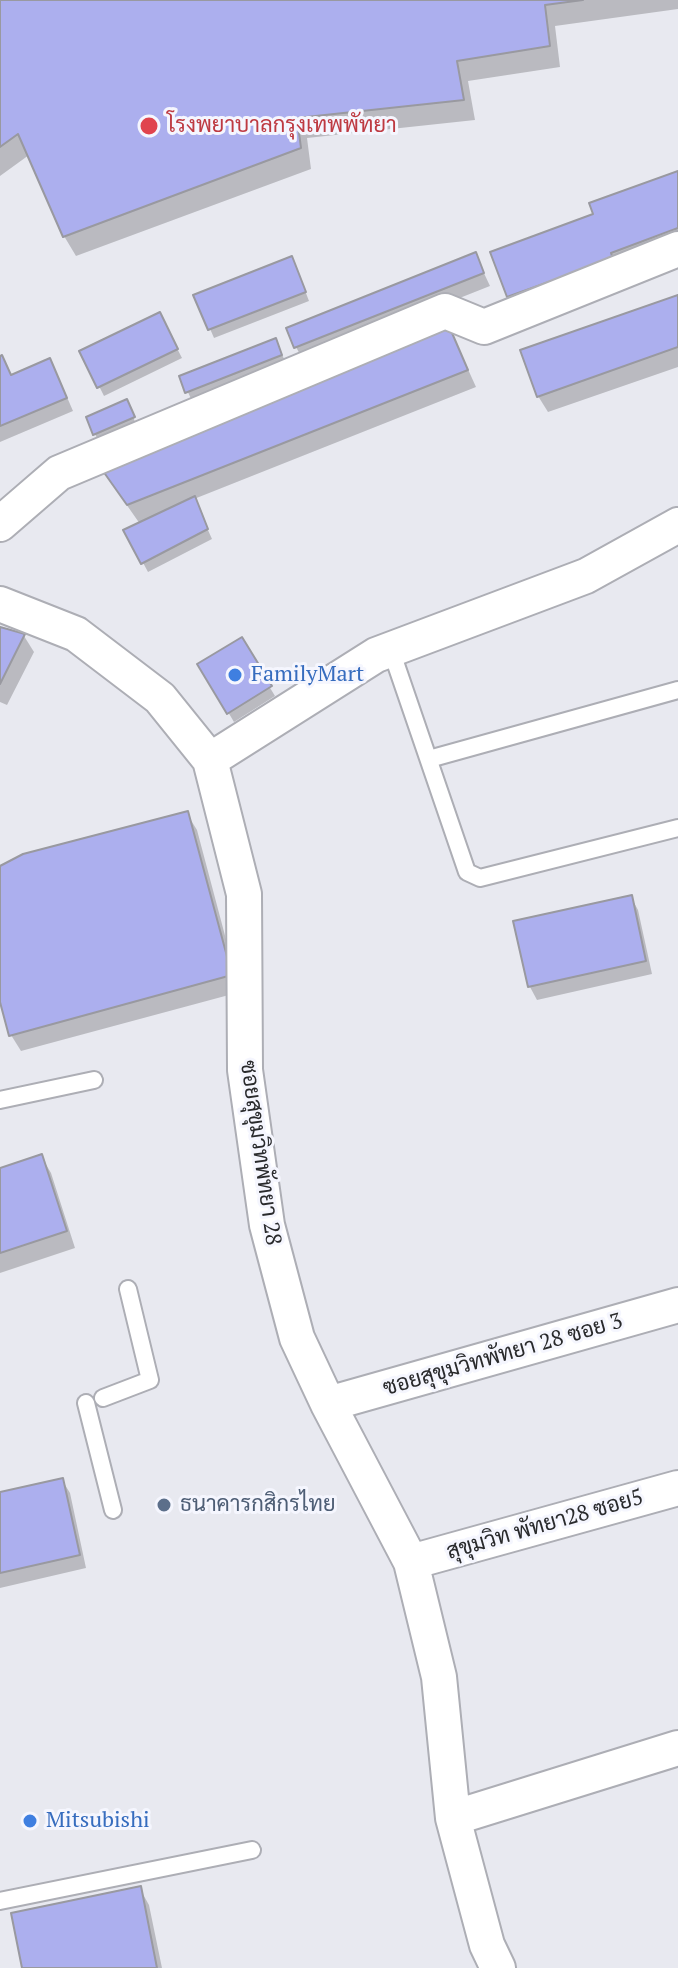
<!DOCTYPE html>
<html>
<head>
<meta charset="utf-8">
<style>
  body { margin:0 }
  canvas { display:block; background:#e8e9f0 }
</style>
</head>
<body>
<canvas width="678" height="1968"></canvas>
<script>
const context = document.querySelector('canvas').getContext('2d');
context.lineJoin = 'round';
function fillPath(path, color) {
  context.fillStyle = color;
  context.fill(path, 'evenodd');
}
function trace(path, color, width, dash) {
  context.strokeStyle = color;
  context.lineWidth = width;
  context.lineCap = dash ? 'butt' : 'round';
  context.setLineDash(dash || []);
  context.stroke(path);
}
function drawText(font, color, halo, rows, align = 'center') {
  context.font = font + ' "PT Serif",Sarabun,serif';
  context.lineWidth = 6;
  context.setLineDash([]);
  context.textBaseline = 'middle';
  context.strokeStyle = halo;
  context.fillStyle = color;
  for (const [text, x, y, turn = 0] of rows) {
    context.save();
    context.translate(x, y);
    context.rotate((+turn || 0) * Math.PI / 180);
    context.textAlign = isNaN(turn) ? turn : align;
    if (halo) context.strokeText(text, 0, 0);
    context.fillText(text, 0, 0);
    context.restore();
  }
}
fillPath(new Path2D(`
  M0 0H678V9L555 26 560 67 468 81 475 120 307 138 311 169 76 256 64 236 29 155 0 176Z
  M678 173V248L518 313 508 296 595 215Z
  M475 254 490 286 303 360 296 347Z
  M296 267 309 301 214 338 196 296Z
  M678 297V367L548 412 538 396Z
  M164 323 182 358 104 396 82 352Z
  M457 345 476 387 194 499 212 539 148 572 126 531 140 524 110 481Z
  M280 349 286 364 192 401 181 377Z
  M0 358 12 377 57 374 73 411 0 442Z
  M129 405 135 422 97 438 95 434Z
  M0 629 24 636 34 652 7 705 0 702Z
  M241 640 275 696 234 722 200 665Z
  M187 814 197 830 240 992 21 1051 11 1035 0 995V868Z
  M631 897 638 910 652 974 537 1000 530 987 516 922Z
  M41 1156 51 1173 75 1248 0 1273V1170Z
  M62 1480 70 1493 86 1568 0 1588V1494Z
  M140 1889 149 1905 162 1968H24Z`), '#0003');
const building = new Path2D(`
  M0 0H583L545 5 550 46 457 61 464 100 297 118 301 148 63 237 18 134 0 147Z
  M678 171V228L611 253 613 259 507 297 490 252 593 214 589 203Z
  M476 252 484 273 294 348 286 328Z
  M292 256 306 292 208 330 193 295Z
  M678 295V347L537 397 520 350Z
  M160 312 178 349 97 388 79 351Z
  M449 326 468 370 127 505 98 464Z
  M276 338 282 355 185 393 179 376Z
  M2 355 11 375 50 358 67 398 0 426V356Z
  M127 399 135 417 93 435 86 417Z
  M195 496 208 529 141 564 123 530Z
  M0 627 25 634 0 684Z
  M242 637 272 686 227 714 197 664Z
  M188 811 232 975 9 1036 0 1002V866L23 854Z
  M632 895 646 961 528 987 513 921Z
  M42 1154 67 1231 0 1253V1168Z
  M63 1478 80 1555 0 1573V1492Z
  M141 1886 157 1968H22L11 1913Z`);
fillPath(building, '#acafee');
trace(building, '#9999a0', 2);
const service = new Path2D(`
  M391 650 467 872 480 878 678 828
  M429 759 678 690
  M0 1100 94 1080
  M103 1398 150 1380 128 1289
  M86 1403 113 1510
  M0 1901 252 1850`);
const minor = new Path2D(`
  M0 524 59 473 445 311 484 327 678 249
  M0 604 76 634 160 698 210 760 244 894 245 1070 267 1225 297 1338 328 1404 411 1562 439 1677 453 1818 487 1945 498 1968
  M210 760 376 655 586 576 678 525
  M328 1404 678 1305
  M411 1562 678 1488
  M453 1818 678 1748`);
trace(service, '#adaeb5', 20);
trace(minor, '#adaeb5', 38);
trace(service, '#fff', 16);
trace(minor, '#fff', 34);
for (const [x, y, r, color] of [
  [149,126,10,"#e0444e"],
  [235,675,8,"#3f7fe0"],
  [164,1505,8,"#5c6f8a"],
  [30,1821,8,"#3f7fe0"]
]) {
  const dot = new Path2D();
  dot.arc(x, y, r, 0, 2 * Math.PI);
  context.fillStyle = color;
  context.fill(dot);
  trace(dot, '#f5f6fe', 3);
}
drawText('22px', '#be3a42', '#f5f6fe', [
  ["โรงพยาบาลกรุงเทพพัทยา",167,126]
], 'left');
drawText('22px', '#366cbe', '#f5f6fe', [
  ["FamilyMart",251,675],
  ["Mitsubishi",46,1821]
], 'left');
drawText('22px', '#292a2c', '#f5f6fe', [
  ["ซอยสุขุมวิทพัทยา 28",260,1153,82],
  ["ซอยสุขุมวิทพัทยา 28 ซอย 3",503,1355,-16],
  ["สุขุมวิท พัทยา28 ซอย5",545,1525,-16]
]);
drawText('22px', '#4e5e75', '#f5f6fe', [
  ["ธนาคารกสิกรไทย",180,1505]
], 'left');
</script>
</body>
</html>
